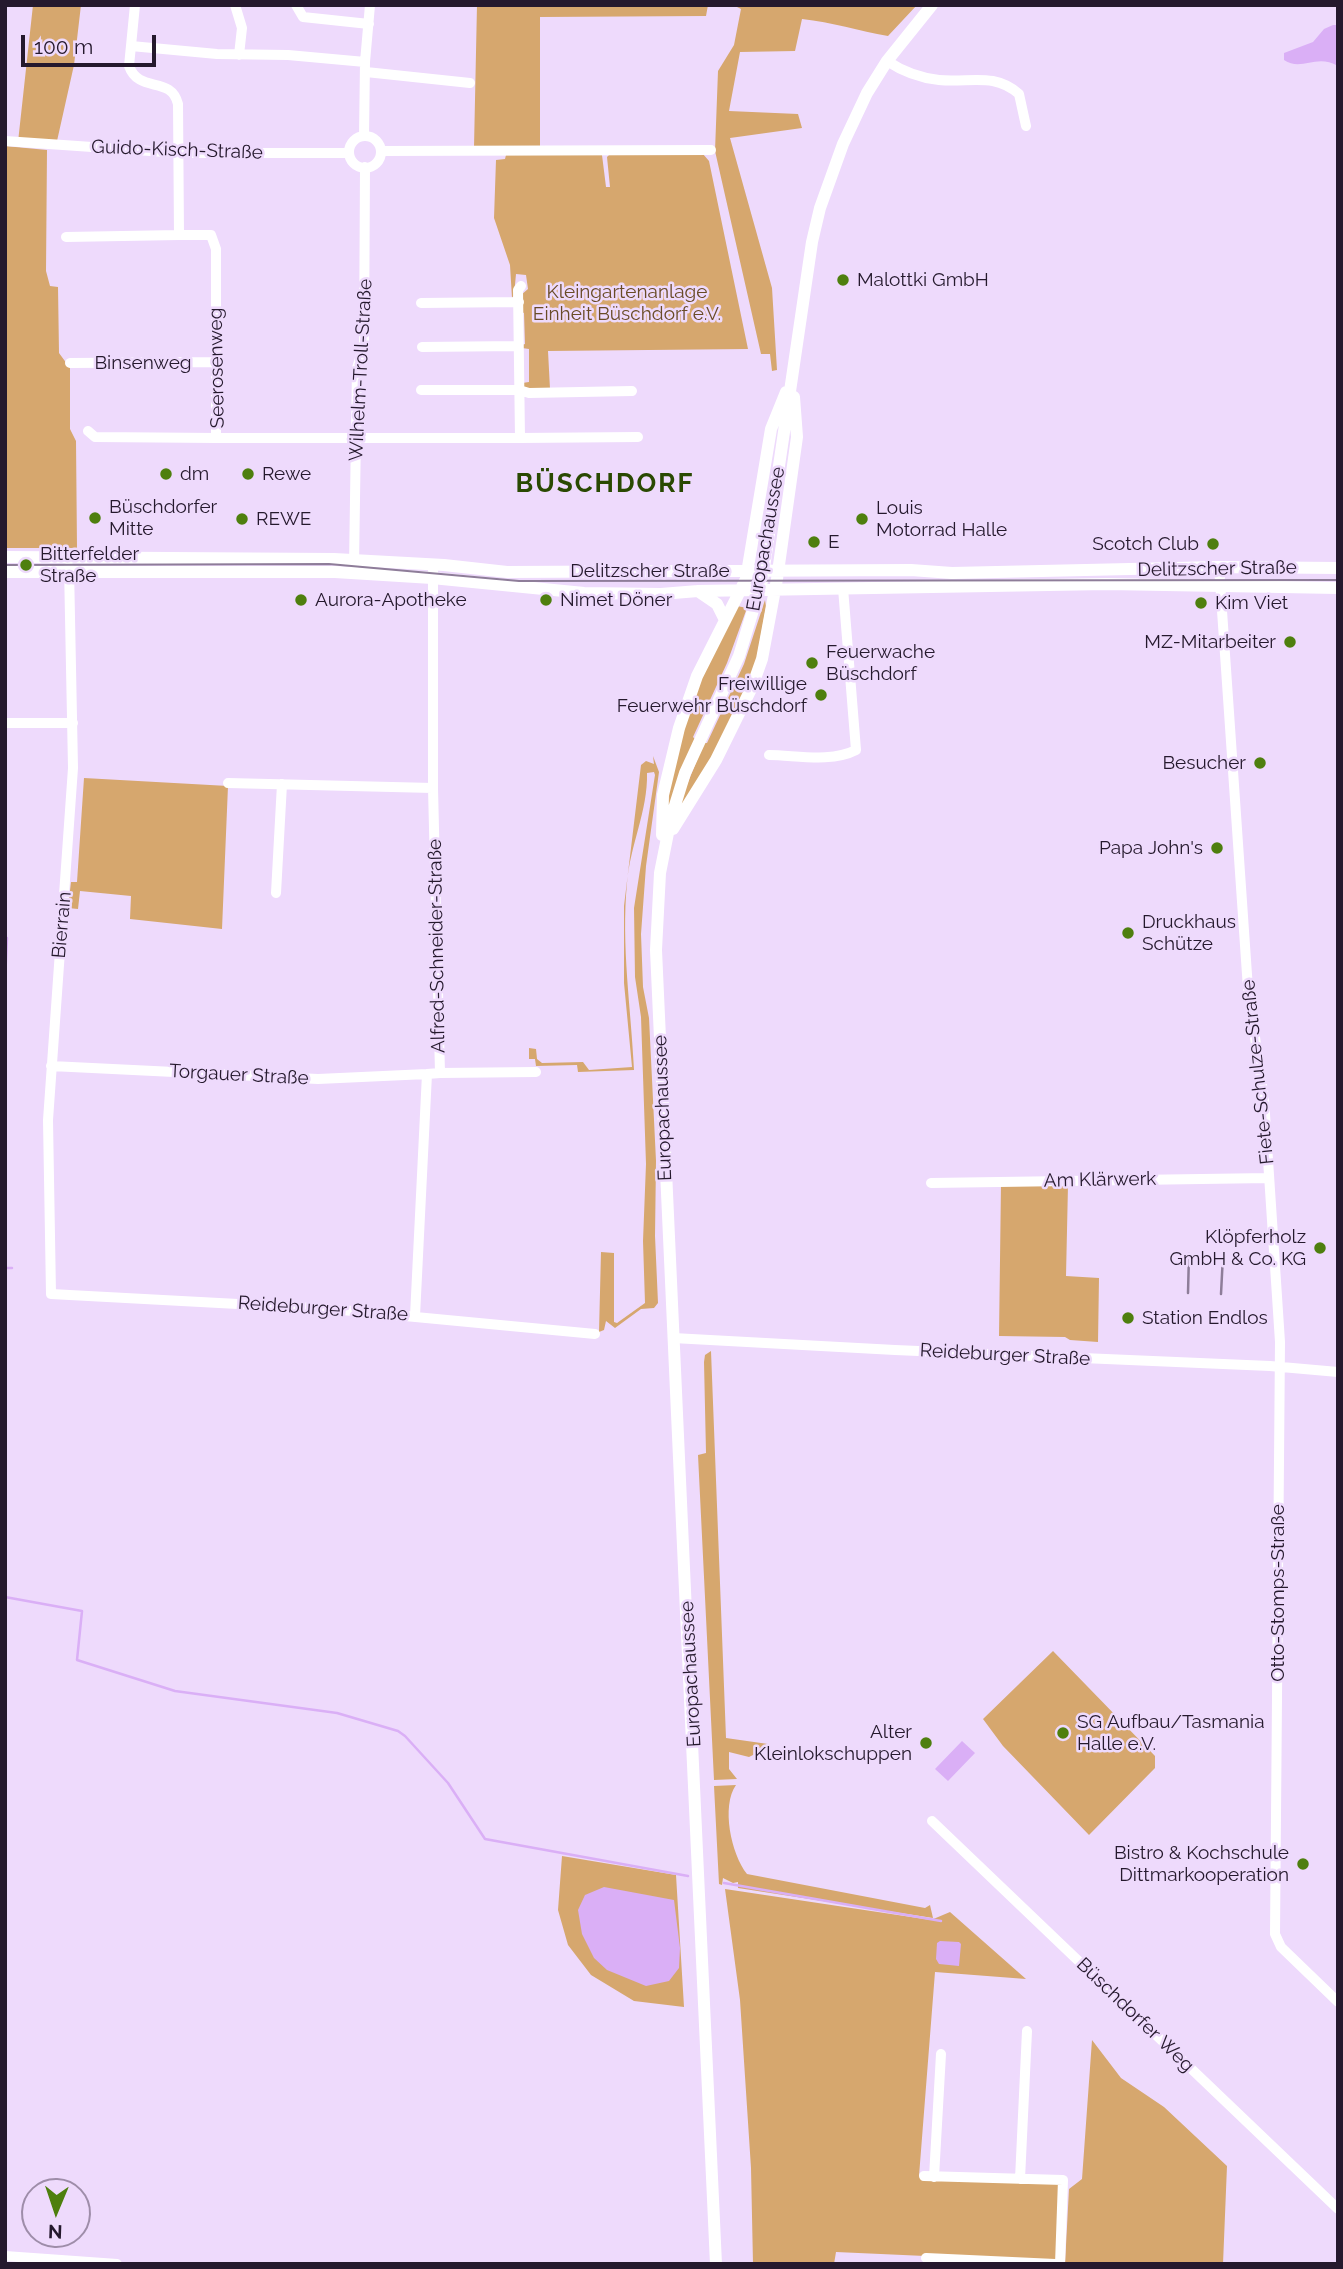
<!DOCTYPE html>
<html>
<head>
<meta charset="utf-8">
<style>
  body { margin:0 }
  #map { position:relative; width:1343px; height:2269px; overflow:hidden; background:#eedafc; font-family:Raleway,sans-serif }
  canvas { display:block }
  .frame { position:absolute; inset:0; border:7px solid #25192d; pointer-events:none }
  .north { position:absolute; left:21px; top:2178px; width:70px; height:70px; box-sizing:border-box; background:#eedafc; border:2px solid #9e8da9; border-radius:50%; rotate:182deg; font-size:19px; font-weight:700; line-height:28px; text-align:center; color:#25192d }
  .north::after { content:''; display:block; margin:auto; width:24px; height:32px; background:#4e7f0e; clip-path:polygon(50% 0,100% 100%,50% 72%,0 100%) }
  .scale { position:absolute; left:21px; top:35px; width:135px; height:32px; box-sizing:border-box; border:4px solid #25192d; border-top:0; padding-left:9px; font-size:21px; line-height:24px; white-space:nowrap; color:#25192d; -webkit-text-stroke:5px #eedafc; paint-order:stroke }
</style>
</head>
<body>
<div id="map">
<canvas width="1343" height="2269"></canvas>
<div class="frame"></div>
<div class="north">N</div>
<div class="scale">100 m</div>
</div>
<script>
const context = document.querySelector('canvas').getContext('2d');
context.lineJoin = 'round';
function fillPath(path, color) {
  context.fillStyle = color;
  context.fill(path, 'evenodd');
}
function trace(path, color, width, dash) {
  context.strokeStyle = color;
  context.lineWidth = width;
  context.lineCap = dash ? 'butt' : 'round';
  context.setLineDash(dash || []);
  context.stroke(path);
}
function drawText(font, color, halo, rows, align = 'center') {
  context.font = font + ' Raleway,sans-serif';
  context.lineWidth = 5;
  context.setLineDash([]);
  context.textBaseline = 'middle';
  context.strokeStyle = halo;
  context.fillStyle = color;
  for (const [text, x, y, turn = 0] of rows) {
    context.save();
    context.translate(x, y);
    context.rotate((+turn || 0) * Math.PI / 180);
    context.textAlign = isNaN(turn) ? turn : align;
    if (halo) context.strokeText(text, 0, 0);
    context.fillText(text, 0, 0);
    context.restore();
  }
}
fillPath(new Path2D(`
  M33 5H81L74 65 57 141 18 142Z
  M477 5H708L706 16 540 17V149L474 147Z
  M733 5H917L888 36C859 31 832 22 802 19L795 51 740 52 729 111 798 114 802 128 730 138 772 288 777 370 772 371 770 354H761L715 151 718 71 734 45 741 9Z
  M5 146 47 150 46 271 50 286 58 287 59 353 70 368V429L76 441 77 548H5Z
  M703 154 709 161 748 349 548 351 550 389 525 390 522 383 529 382V349L522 348V345L525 344 524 313 521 312V295L528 289 526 275 516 274 514 295 512 298 510 265 494 218 496 160 505 159 506 155H602L606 187H610L607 157 609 155Z
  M765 600 766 607 755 668 718 748 678 813 684 792 704 743H707L744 664Z
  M737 606 747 608 727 663 693 737 695 739 666 817 667 794 693 697Z
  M653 756 659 772 646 866 641 934 643 987 649 1018 656 1161 655 1236 658 1303 654 1308 641 1309 615 1328 606 1321 604 1330 599 1332 601 1252 614 1253V1322L617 1323 645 1303 643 1241 646 1164 641 1017 635 977 634 908 655 775 654 772 647 773C648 811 630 845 627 883 621 946 631 1008 634 1070L578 1072 577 1065 536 1066 535 1059H529V1048L536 1049 537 1059 542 1063 583 1062 589 1070 632 1067 624 983V906L641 765 646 761 654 764Z
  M84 778 228 786 222 929 130 919 131 896 80 891 78 909 68 908 71 882H77Z
  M1001 1184 1068 1185 1066 1276 1099 1278 1098 1342 1070 1340 1065 1337 999 1336Z
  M711 1351 726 1738 768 1744 760 1754H755L749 1757 729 1752V1769L737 1779 714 1780 698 1455 706 1453 704 1362 705 1355Z
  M1053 1651 1155 1756V1768L1089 1835 1003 1746 983 1719Z
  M736 1785C721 1806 731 1854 747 1874L925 1908 930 1905 933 1918 738 1888V1882L733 1883 723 1878 722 1885 719 1884 714 1786Z
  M562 1856 676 1875 684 2007 634 2001 591 1975 568 1945 558 1910Z
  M725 1889 931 1920 950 1912 1026 1979 935 1972 919 2176 1062 2181 1059 2262 836 2252 834 2264H753L751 2168 740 2000Z
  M1092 2040 1121 2078 1164 2107 1227 2166 1223 2264H1065L1069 2189 1082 2179Z`), '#d6a76e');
fillPath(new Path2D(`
  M1333 25H1338V66C1316 53 1302 72 1284 60V53L1313 42 1324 29Z
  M962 1741 975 1753 948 1781 935 1769Z
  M604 1887 674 1900 680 1948 679 1968 669 1981 646 1986 607 1970 594 1958 582 1934 578 1910 585 1895Z
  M940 1941 959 1942 961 1944 959 1966 939 1964 936 1959 937 1943Z`), '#daaff6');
trace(new Path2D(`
  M5 981 7 938
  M5 1268H12
  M5 1597 82 1611 77 1660 175 1691 337 1713 398 1731 405 1736 448 1783 485 1839 688 1876
  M724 1883 941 1921`), '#daaff6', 2.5);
trace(new Path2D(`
  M235 5 242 28 239 55
  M296 5 303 17 369 24
  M131 46 217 54 288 55 365 62
  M887 61C902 71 921 78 939 80 970 83 994 72 1019 94L1026 126
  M366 72 470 83
  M364 136 365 62 370 5
  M349 152a16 16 0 1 1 32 0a16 16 0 1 1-32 0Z
  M5 141 179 153H349
  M381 151 711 150
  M179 235H211L216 249V438H520L518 290 521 286
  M66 237 179 235 178 104C171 75 139 94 129 66L135 5
  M421 303 519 302
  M422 347 518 346
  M70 363 216 362
  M421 390H519L529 393 632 391
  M88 431 95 437 216 438
  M520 438 638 437
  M354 565 357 368 364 345 365 167
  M69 567 73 768 48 1120 51 1294 331 1309 595 1334
  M1219 567 1248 989 1264 1099 1280 1342 1275 1934 1281 1947 1338 2002
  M5 723H73
  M769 755C795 755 831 763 856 750L843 588
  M228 783 433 788
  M276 893 282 784
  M51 1066 318 1079 427 1074
  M440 1073 536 1072
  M931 1183 1269 1178
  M415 1316 427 1074 440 1073 433 788V565
  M673 1338 895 1350 1270 1366 1338 1372
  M932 1821 1338 2209
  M924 2176 1063 2180 1060 2264
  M934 2177 941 2054
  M1020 2179 1027 2031
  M5 2256 117 2264
  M926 2258 1055 2264`), '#fff', 10);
trace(new Path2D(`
  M5 557 334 559 444 565 507 572 911 570 952 573 1219 567 1338 568
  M5 572H335L432 578 584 593 661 594 698 591 1107 584 1338 588
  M698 591 717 604 725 620
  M673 829 716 760 752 687 762 659 777 579 797 437 794 397
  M662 835 663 795 679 728 697 676 746 579 771 429 786 392
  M716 2264C699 1826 672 1388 656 950L660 873 671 818 685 773 739 656 762 581 812 242 820 208 843 144 867 93 887 61 932 5`), '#fff', 12);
trace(new Path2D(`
  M5 565 329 564 519 581 1338 580`), '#8e7d99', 2);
trace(new Path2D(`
  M1188 1293 1189 1254
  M1221 1294 1223 1255`), '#8e7d99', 2.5);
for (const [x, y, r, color] of [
  [843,280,7,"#4e7f0e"],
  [166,474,7,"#4e7f0e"],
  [248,474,7,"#4e7f0e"],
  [95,518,7,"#4e7f0e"],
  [242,519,7,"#4e7f0e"],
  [862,519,7,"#4e7f0e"],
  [814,542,7,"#4e7f0e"],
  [1213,544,7,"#4e7f0e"],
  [26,565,7,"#4e7f0e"],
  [301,600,7,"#4e7f0e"],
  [546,600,7,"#4e7f0e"],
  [1201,603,7,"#4e7f0e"],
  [1290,642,7,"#4e7f0e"],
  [812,663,7,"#4e7f0e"],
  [821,695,7,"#4e7f0e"],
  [1260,763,7,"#4e7f0e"],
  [1217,848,7,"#4e7f0e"],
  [1128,933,7,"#4e7f0e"],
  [1320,1248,7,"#4e7f0e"],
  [1128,1318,7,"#4e7f0e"],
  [1063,1733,7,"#4e7f0e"],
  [926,1743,7,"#4e7f0e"],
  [1303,1864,7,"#4e7f0e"]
]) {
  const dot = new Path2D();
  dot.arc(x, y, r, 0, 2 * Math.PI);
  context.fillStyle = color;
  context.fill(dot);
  trace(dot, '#eedafc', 2.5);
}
drawText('19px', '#25192d', '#eedafc', [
  ["Guido-Kisch-Straße",177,150,2],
  ["Binsenweg",143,363],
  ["Seerosenweg",217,368,-91],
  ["Wilhelm-Troll-Straße",361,370,-87],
  ["Europachaussee",766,539,-80],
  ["Delitzscher Straße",1217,569,-1],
  ["Delitzscher Straße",650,571],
  ["Bierrain",62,925,-85],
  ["Alfred-Schneider-Straße",437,946,-91],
  ["Fiete-Schulze-Straße",1258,1072,-96],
  ["Torgauer Straße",239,1075,3],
  ["Europachaussee",663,1108,-92],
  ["Am Klärwerk",1100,1180,-1],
  ["Reideburger Straße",323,1309,4],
  ["Reideburger Straße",1005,1355,3],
  ["Otto-Stomps-Straße",1278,1593,-90],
  ["Europachaussee",691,1674,-93],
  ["Büschdorfer Weg",1135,2015,44]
]);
drawText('19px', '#25192d', '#eedafc', [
  ["Malottki GmbH",857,280],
  ["dm",180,474],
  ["Rewe",262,474],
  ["Büschdorfer",109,507],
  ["Mitte",109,529],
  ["Louis",876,508],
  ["Motorrad Halle",876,530],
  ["REWE",256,519],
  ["E",828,542],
  ["Scotch Club",1199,544,"right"],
  ["Bitterfelder",40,554],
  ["Straße",40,576],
  ["Aurora-Apotheke",315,600],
  ["Nimet Döner",560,600],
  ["Kim Viet",1215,603],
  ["MZ-Mitarbeiter",1276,642,"right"],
  ["Feuerwache",826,652],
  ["Büschdorf",826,674],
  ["Freiwillige",807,684,"right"],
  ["Feuerwehr Büschdorf",807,706,"right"],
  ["Besucher",1246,763,"right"],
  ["Papa John's",1203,848,"right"],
  ["Druckhaus",1142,922],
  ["Schütze",1142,944],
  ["Klöpferholz",1306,1237,"right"],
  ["GmbH & Co. KG",1306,1259,"right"],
  ["Station Endlos",1142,1318],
  ["SG Aufbau/Tasmania",1077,1722],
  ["Halle e.V.",1077,1744],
  ["Alter",912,1732,"right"],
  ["Kleinlokschuppen",912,1754,"right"],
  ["Bistro & Kochschule",1289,1853,"right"],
  ["Dittmarkooperation",1289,1875,"right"]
], 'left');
drawText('19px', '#694b26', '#eedafc', [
  ["Kleingartenanlage",627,292],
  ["Einheit Büschdorf e.V.",627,314]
]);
context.letterSpacing = '2px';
drawText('bold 26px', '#2a4902', '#eedafc', [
  ["BÜSCHDORF",605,484]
]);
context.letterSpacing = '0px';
</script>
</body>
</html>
